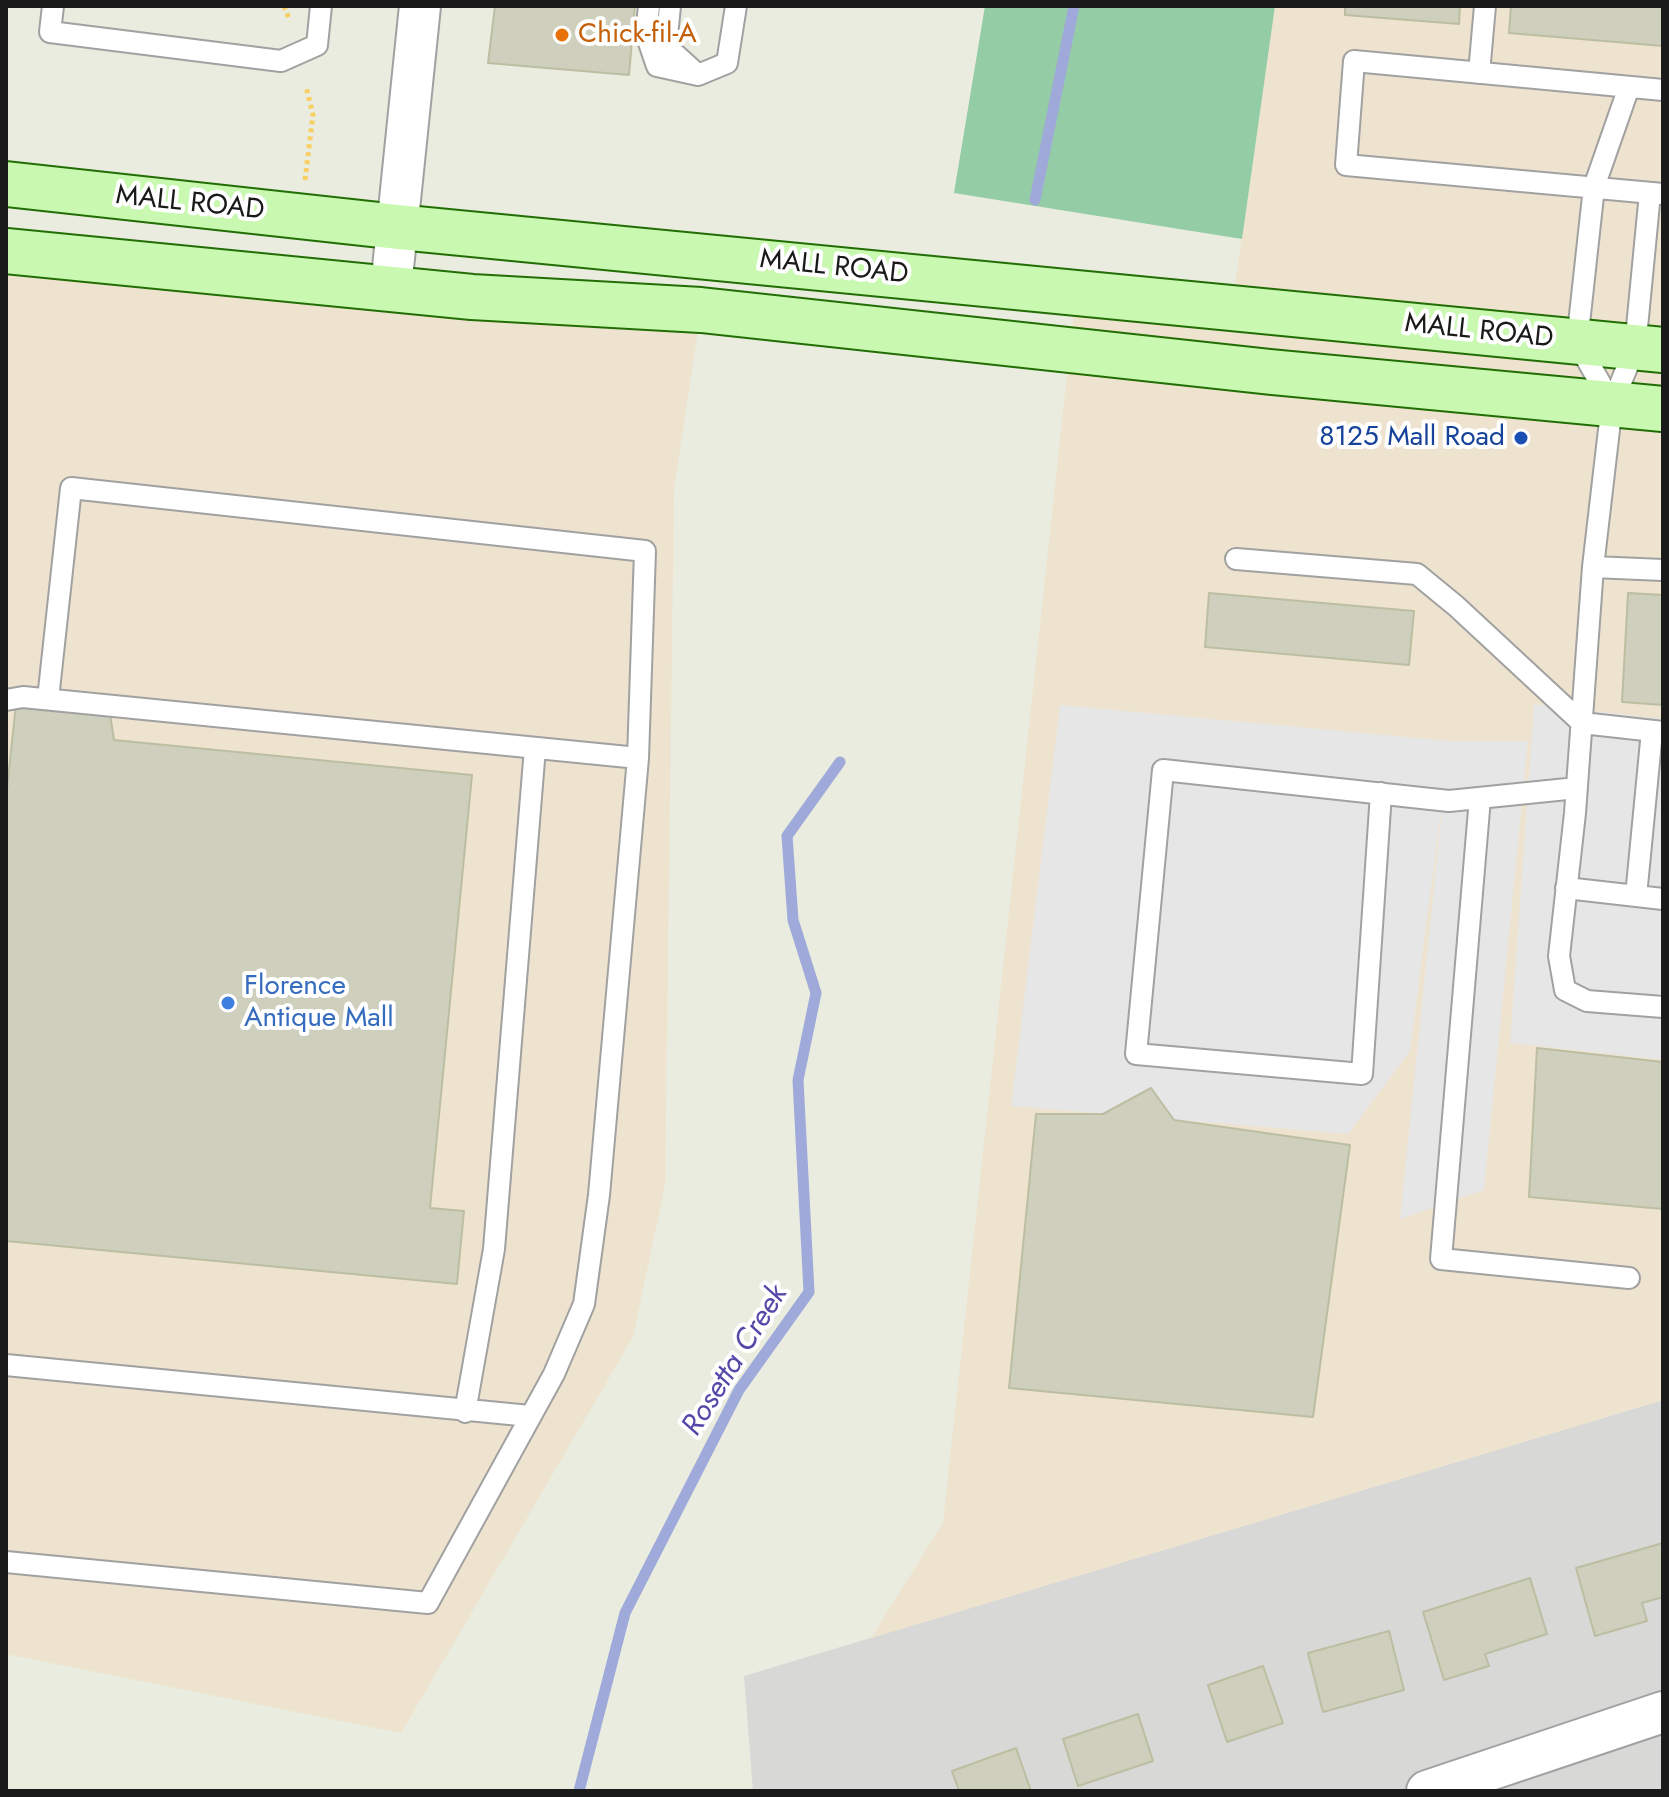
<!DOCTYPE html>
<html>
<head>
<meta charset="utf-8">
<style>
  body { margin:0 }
  #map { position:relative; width:1669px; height:1797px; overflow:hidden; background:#e9ecdf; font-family:Jost,sans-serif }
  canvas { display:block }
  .frame { position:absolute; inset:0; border:8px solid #1a1a1a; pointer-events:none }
</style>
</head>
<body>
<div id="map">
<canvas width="1669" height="1797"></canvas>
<div class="frame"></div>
</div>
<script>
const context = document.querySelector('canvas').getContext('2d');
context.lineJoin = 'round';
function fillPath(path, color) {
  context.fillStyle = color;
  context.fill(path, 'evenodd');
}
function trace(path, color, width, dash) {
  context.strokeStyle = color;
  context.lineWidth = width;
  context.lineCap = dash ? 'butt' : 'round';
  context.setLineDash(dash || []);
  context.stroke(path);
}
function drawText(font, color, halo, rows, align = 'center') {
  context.font = font + ' Jost,sans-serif';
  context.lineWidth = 8;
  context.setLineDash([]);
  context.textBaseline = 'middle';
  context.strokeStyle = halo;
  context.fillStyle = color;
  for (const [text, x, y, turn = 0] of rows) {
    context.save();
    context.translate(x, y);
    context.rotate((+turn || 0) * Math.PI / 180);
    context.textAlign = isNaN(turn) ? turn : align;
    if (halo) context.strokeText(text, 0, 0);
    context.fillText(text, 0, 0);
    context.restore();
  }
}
fillPath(new Path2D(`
  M1663 1400V1791H753L744 1676Z`), '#d8d8d7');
fillPath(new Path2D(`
  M1275 6H1663V1400L871 1638 943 1523 1076 292 1232 306Z
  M6 251 701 310 674 489 665 1185 633 1337 401 1733 6 1654Z`), '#eee3ce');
fillPath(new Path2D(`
  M985 6H1275L1242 239 954 193Z`), '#94cca6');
fillPath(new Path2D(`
  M1534 704 1663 719V1060L1510 1043Z
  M1060 705 1450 741H1528L1484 1190 1400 1219 1444 788 1410 1051 1348 1134 1011 1106Z`), '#e6e6e6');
trace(new Path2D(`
  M1035 200 1074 6
  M579 1791 625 1613 739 1390 809 1292 798 1080 816 993 793 920 787 836 840 762`), '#9fa9da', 11);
const building = new Path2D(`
  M495 6H635L629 75 488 63Z
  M1345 6H1460L1459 24 1345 15Z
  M1511 6H1663V46L1509 33Z
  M1209 593 1414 611 1409 665 1205 647Z
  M1628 593 1663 595V705L1622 702Z
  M16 704 110 714 114 740 472 775 430 1208 464 1211 457 1284 6 1241V798Z
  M1537 1048 1663 1062V1209L1529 1197Z
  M1151 1088 1174 1120 1350 1145 1313 1417 1009 1388 1036 1114H1103Z
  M1663 1543V1597L1642 1603 1647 1621 1595 1636 1576 1568Z
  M1530 1578 1547 1634 1485 1654 1489 1666 1444 1680 1423 1612Z
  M1389 1631 1404 1690 1323 1712 1308 1653Z
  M1263 1666 1283 1723 1227 1742 1208 1685Z
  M1138 1714 1153 1761 1078 1786 1063 1739Z
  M1016 1748 1031 1791H959L952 1771Z`);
fillPath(building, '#cecfbd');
trace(building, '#bcbea2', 2);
const service = new Path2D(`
  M53 6 50 32 281 61 317 45 321 6
  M649 6 646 34 657 66 698 75 727 63 736 6
  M670 6 666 46 698 75
  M1479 73 1485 6
  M1663 90 1354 61 1346 165 1663 194
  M1650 193 1635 348 1612 404 1593 567 1575 813 1559 956 1565 990 1587 1001 1663 1007
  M1612 404 1577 342 1594 187 1629 87
  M1236 559 1417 574 1456 606 1582 723 1663 732
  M1593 567 1663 570
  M6 700 23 697 638 758
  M1381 793 1362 1074 1136 1054 1163 770 1449 801 1577 788
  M1480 798 1441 1259 1629 1278
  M1566 888 1663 899
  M1636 896 1652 731
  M6 1365 530 1416
  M465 1412 494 1249 535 748
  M6 1562 428 1603 554 1374 584 1304 599 1195 638 758 645 551 71 488 48 699`);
const minor = new Path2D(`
  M391 287 420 6
  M1427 1791 1663 1712`);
const secondary = new Path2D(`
  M6 184 398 227 1663 350
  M6 251 472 297 701 310 1271 372 1663 409`);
trace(service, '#a1a1a1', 24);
trace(minor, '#a1a1a1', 44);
trace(secondary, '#226e05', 48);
trace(new Path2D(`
  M284 6 290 21
  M305 180 313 115 306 86`), '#f9cf64', 5, [4, 4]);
trace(service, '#fff', 20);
trace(minor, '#fff', 40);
trace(secondary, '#c9f8b1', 44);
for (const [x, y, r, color] of [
  [562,35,8,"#e8710a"],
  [1521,438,8,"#1a4fb4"],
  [228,1003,8,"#3f7fe0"]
]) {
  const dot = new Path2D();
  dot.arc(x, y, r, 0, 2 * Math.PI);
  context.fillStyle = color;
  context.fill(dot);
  trace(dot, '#fff', 3);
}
drawText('28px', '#c56008', '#fff', [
  ["Chick-fil-A",578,35]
], 'left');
drawText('28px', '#1a1a1a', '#fff', [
  ["MALL ROAD",190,204,6],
  ["MALL ROAD",834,268,6],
  ["MALL ROAD",1479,332,6]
]);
drawText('28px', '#164399', '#fff', [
  ["8125 Mall Road",1505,438]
], 'right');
drawText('28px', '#366cbe', '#fff', [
  ["Florence",244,987],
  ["Antique Mall",244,1019]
], 'left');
drawText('italic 30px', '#5449a8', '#fff', [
  ["Rosetta Creek",736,1361,-58]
]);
</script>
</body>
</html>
